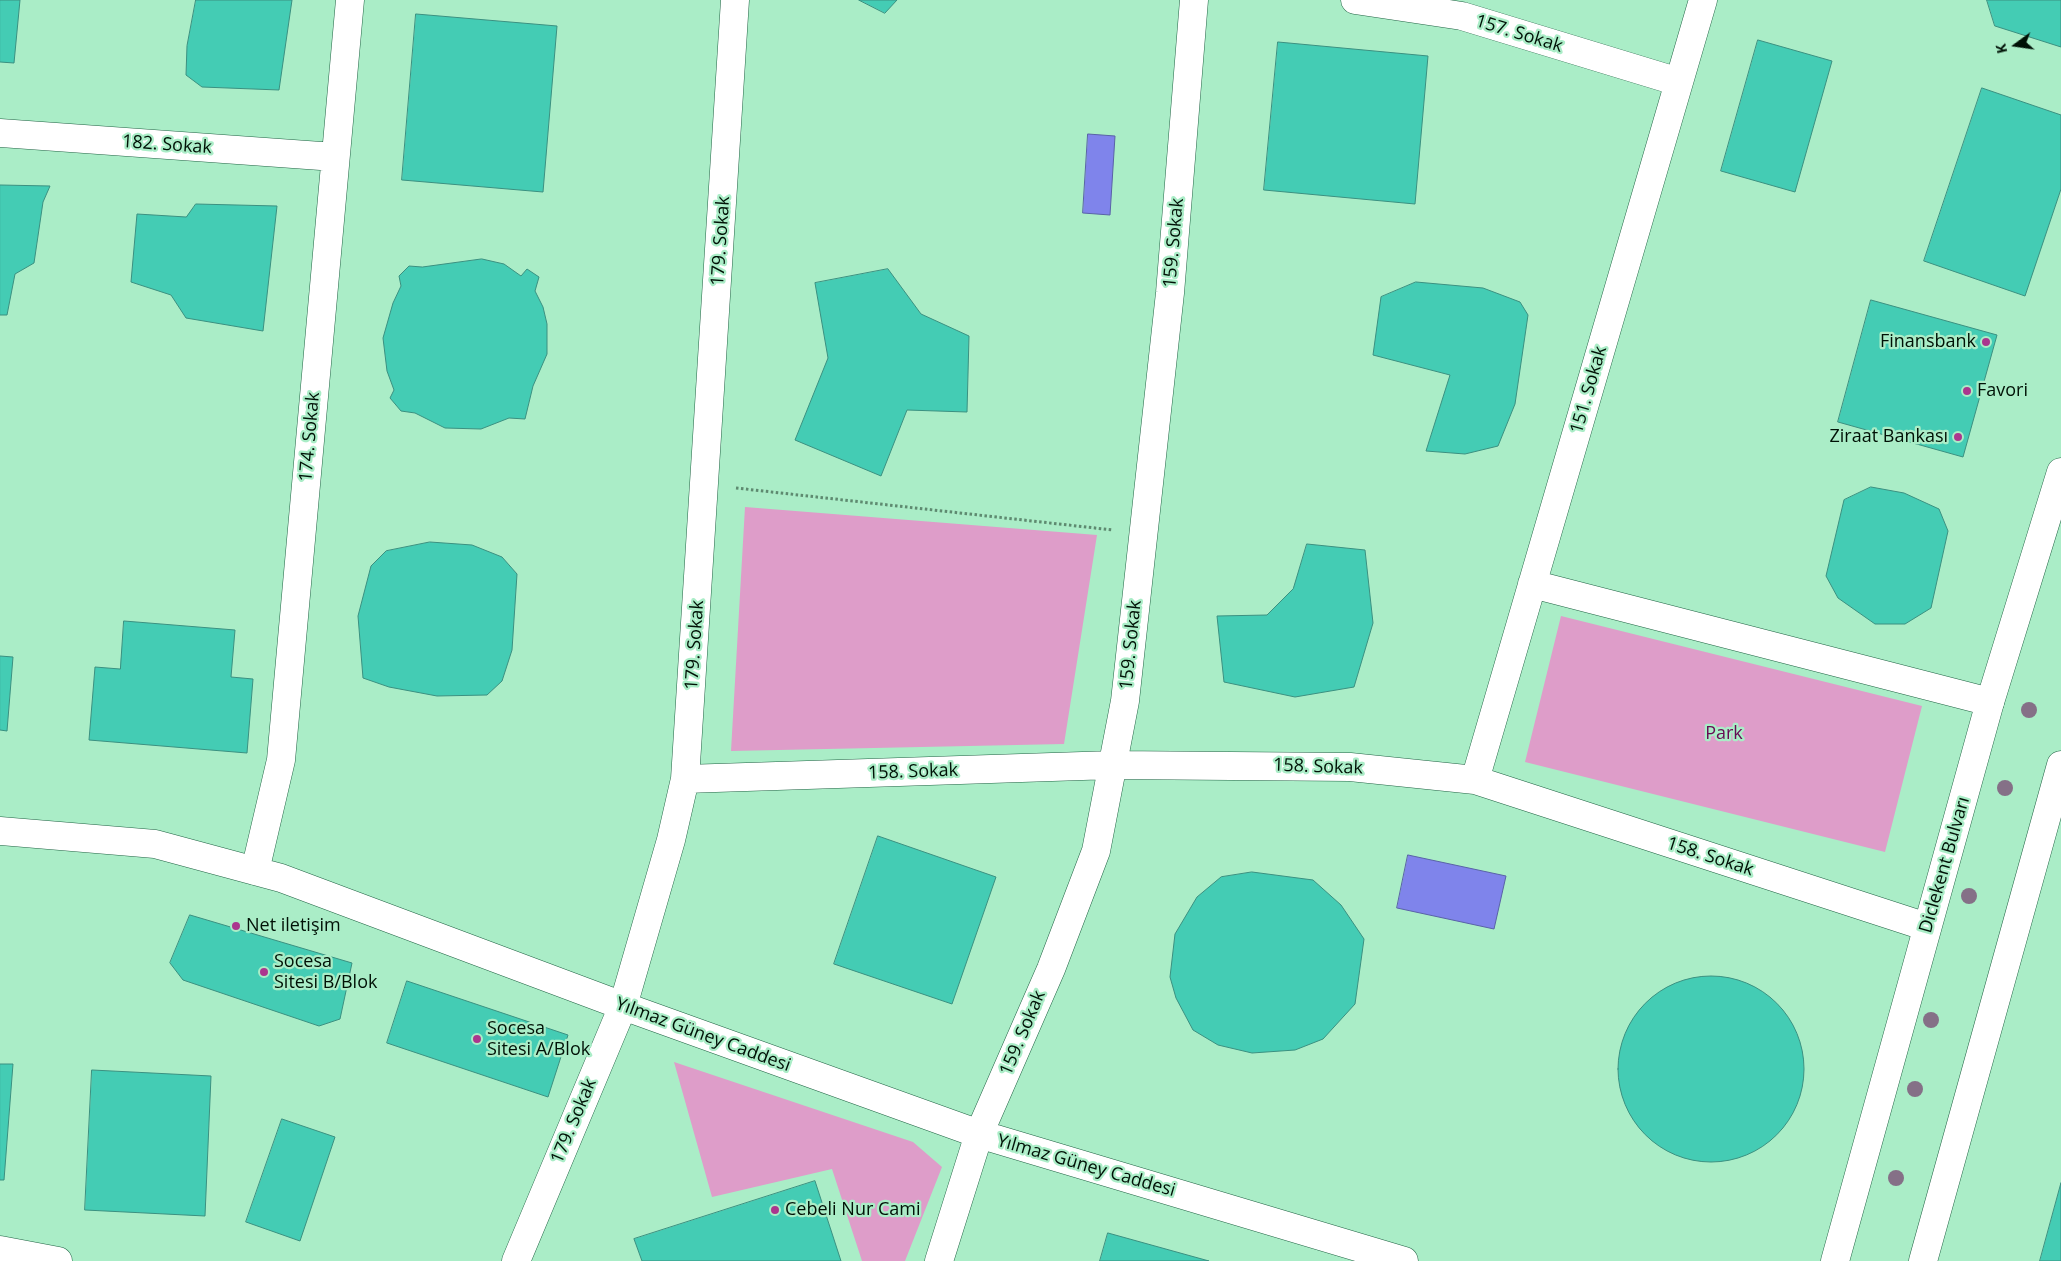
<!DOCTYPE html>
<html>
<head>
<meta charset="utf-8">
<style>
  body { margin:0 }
  #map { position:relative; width:2061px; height:1261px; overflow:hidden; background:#aaedc7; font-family:"Open Sans",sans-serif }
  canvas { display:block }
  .north { position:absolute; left:1991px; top:20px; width:50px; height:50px; -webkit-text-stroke:4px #aaedc7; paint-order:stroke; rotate:256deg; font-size:14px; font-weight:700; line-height:20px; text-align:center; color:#001106 }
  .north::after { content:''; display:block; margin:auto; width:18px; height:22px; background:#001106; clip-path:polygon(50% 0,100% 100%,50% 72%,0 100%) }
</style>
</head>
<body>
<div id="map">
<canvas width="2061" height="1261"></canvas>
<div class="north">K</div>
</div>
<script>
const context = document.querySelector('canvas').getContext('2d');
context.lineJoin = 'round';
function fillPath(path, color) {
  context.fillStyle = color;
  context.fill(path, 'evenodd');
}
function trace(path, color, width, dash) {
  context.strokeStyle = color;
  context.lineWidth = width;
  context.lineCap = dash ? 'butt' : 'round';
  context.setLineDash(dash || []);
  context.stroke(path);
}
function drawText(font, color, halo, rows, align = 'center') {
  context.font = font + ' "Open Sans",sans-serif';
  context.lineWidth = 4.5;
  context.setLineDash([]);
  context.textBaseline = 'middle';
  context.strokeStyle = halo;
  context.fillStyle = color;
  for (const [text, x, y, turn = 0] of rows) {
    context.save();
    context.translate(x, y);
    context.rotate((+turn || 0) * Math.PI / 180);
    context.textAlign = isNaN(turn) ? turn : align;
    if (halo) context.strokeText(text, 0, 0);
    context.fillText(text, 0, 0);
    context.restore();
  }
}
fillPath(new Path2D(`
  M745 507 1097 535 1064 744 731 751Z
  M1561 616 1922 706 1885 852 1525 762Z
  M674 1062 913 1142 942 1167 905 1261H862L832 1169 712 1197Z`), '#de9dc9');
const water = new Path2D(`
  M1088 134 1115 136 1110 215 1083 213Z
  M1408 855 1506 876 1494 929 1397 908Z`);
fillPath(water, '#7f84eb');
trace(water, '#5962a6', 1);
const building = new Path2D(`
  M0 0H20L14 63 0 62Z
  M196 0H292L279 90 202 87 186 75 187 46Z
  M859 0H897L885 13Z
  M1987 0H2061V47L1995 26Z
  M416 14 557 26 543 192 402 180Z
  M1758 40 1832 61 1795 192 1721 171Z
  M1278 42 1428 56 1415 204 1264 190Z
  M1982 88 2061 115V189L2025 296 1924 261Z
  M0 185 50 186 43 202 34 263 15 274 7 315H0Z
  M196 204 277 206 263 331 186 318 171 295 131 282 137 214 186 217Z
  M482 259 504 264 521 276 527 269 539 277 535 291 543 307 547 324V354L533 386 525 419 509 418 481 429 445 428 415 413 401 411 390 398 394 390 387 371 383 338 393 303 401 286 399 276 409 266 422 267Z
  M888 269 921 314 969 336 967 412 907 410 881 476 795 440 828 358 815 283Z
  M1416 282 1483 288 1520 302 1528 315 1515 404 1498 446 1465 454 1426 451 1450 375 1373 355 1381 297Z
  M1871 300 1997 335 1963 457 1838 422Z
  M1871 487 1904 493 1939 509 1948 531 1931 608 1905 624H1875L1838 598 1826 576 1844 500Z
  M430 542 472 545 502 557 517 574 512 650 502 681 487 695 437 696 389 687 363 678 358 616 371 566 386 551Z
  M1307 544 1365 550 1373 623 1354 687 1295 697 1224 682 1217 616 1267 615 1293 589Z
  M124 621 235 630 231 677 253 679 247 753 89 740 95 667 120 669Z
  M0 656 13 657 7 731 0 730Z
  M878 836 996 877 952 1004 834 964Z
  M1252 872 1313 880 1341 905 1364 939 1355 1004 1323 1039 1295 1050 1252 1053 1218 1045 1193 1030 1176 998 1170 977 1175 934 1197 897 1221 877Z
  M190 915 352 963 340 1019 319 1026 183 980 170 963Z
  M1618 1069a93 93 0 1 1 186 0a93 93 0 1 1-186 0Z
  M407 981 568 1035 548 1097 387 1043Z
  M0 1064H13L4 1180H0Z
  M92 1070 211 1076 205 1216 85 1210Z
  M282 1119 335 1137 300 1241 246 1222Z
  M815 1181 841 1261H642L634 1239Z
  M2061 1183V1261H2040Z
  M1108 1233 1209 1261H1100Z`);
fillPath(building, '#44ccb4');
trace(building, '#3b9080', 1);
const minor = new Path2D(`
  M1355 0 1462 16 1679 82
  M0 133 335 157
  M1532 584 1990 702
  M685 779 1113 765 1350 767 1475 780 1927 927
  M1475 780 1703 0
  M0 831 155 844 281 878 623 1006 979 1134 1404 1261
  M255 871 281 760 350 0
  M0 1250 58 1261
  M516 1261 623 1006 671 840 685 779 735 0
  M939 1261 979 1134 1051 969 1096 851 1125 701 1170 293 1194 0`);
const major = new Path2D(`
  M1835 1261 1990 702 2061 472
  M1923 1261 2061 765`);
trace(minor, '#226445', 29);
trace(major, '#226445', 29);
trace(new Path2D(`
  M736 488 1113 530`), '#5e8a70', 3, [2.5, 2.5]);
trace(minor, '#fff', 28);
trace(major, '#fff', 28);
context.fillStyle = '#857087';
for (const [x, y] of [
  [2029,710],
  [2005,788],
  [1969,896],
  [1931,1020],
  [1915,1089],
  [1896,1178]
]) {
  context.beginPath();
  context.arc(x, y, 8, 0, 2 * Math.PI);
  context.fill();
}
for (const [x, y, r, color] of [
  [1986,342,5,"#ab368e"],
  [1967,391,5,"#ab368e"],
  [1958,437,5,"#ab368e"],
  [236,926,5,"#ab368e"],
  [264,972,5,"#ab368e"],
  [477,1039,5,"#ab368e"],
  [775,1210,5,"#ab368e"]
]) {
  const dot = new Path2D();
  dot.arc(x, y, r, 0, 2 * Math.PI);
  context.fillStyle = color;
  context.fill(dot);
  trace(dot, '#aaedc7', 2);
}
drawText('18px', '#001106', '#aaedc7', [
  ["157. Sokak",1519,34,17],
  ["182. Sokak",167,145,4],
  ["179. Sokak",721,241,-86],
  ["159. Sokak",1174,243,-85],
  ["151. Sokak",1589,390,-74],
  ["174. Sokak",310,437,-85],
  ["179. Sokak",695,645,-86],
  ["159. Sokak",1131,645,-84],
  ["158. Sokak",1318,767,2],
  ["158. Sokak",913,772,-2],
  ["158. Sokak",1710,857,18],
  ["Diclekent Bulvarı",1945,865,-74],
  ["159. Sokak",1023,1033,-67],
  ["Yılmaz Güney Caddesi",703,1035,20],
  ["179. Sokak",574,1121,-67],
  ["Yılmaz Güney Caddesi",1086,1166,16]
]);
drawText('18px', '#001106', '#aaedc7', [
  ["Finansbank",1976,342,"right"],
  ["Favori",1977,391],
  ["Ziraat Bankası",1948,437,"right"],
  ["Net iletişim",246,926],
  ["Socesa",274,962],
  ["Sitesi B/Blok",274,983],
  ["Socesa",487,1029],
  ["Sitesi A/Blok",487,1050],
  ["Cebeli Nur Cami",785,1210]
], 'left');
drawText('18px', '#670953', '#aaedc7', [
  ["Park",1724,734]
]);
</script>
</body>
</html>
